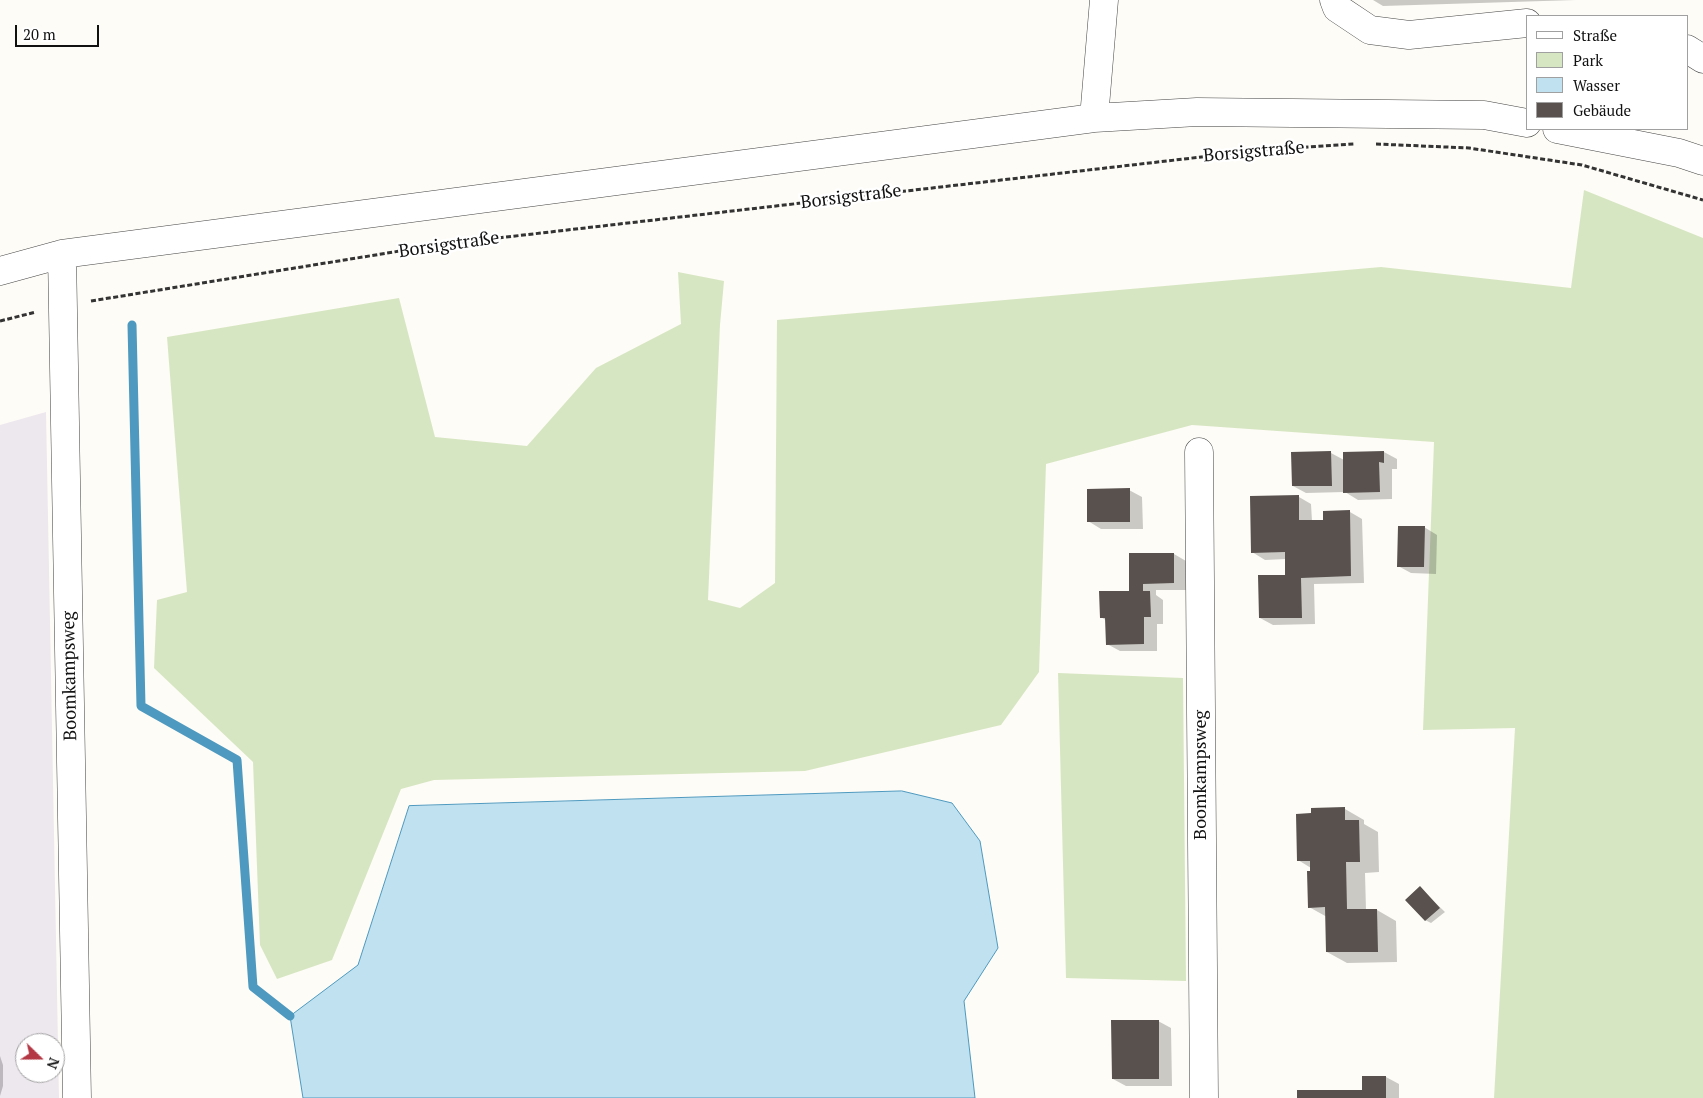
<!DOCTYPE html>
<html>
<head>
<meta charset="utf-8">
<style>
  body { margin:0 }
  #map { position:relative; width:1703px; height:1098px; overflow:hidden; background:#fefcf6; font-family:"PT Serif",serif }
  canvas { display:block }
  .legend { position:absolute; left:1526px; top:15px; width:162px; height:115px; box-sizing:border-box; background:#fff; border:1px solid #a0a0a0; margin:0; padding:6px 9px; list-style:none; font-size:15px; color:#111 }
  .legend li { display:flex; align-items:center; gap:10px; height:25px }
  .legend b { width:25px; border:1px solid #a0a0a0 }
  .north { position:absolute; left:15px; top:1033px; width:50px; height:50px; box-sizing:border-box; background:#fff; border:1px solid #a0a0a0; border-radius:50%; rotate:112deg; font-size:14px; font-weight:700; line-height:20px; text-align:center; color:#111 }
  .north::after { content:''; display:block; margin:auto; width:18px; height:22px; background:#b33744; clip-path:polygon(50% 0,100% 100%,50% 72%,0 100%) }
  .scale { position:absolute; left:15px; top:25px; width:84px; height:22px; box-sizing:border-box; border:2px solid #111; border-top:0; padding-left:6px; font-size:15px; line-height:18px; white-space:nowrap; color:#111; -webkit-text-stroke:4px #fff; paint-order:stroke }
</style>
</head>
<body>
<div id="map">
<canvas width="1703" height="1098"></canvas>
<ul class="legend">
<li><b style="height:6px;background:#fff"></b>Straße</li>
<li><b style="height:14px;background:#d7e6c2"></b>Park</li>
<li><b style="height:14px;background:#bfe1f0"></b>Wasser</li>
<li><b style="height:14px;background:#58514e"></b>Gebäude</li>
</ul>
<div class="north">N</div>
<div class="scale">20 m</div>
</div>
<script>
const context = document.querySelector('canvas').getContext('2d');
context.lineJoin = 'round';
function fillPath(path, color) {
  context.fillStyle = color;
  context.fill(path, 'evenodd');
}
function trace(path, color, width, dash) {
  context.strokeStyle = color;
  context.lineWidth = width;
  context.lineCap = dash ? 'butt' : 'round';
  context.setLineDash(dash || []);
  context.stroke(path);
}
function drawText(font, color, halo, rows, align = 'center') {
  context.font = font + ' "PT Serif",serif';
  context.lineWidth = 5;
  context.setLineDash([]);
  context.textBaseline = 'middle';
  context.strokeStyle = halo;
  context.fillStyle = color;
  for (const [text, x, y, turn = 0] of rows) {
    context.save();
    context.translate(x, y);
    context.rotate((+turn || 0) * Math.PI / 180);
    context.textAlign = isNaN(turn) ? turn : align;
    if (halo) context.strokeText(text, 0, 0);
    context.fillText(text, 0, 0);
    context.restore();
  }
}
fillPath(new Path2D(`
  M46 412 59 1098H0V425ZM25 1043H55V1073H25Z`), '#ede7ee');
fillPath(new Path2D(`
  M1584 190 1703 238V1098H1494L1515 728 1423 730 1434 442 1192 425 1046 464 1039 672 1001 725 805 771 434 780 401 789 332 960 277 979 260 945 253 762 154 668 157 600 187 592 167 337 399 298 435 437 527 446 596 368 681 324 678 272 724 281 720 325 708 600 740 608 775 583 777 320 1381 267 1571 288Z
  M1058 673 1183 678 1186 981 1066 978Z`), '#d7e6c2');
const water = new Path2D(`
  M902 791 952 803 980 841 998 948 964 1001 975 1098H303L290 1016 358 965 409 806Z`);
fillPath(water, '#bfe1f0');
trace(water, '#4e99bf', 1);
fillPath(new Path2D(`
  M1373 0H1576L1383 6Z
  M1384 452 1397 459V469H1392V499L1358 500 1345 492 1306 493 1293 486 1331 453 1344 460Z
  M1129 490 1142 497 1143 529H1101L1088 521Z
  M1299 497 1311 504 1312 521H1325L1350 512 1362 519 1364 583 1314 584 1315 624 1273 625 1260 618 1287 576 1286 559 1265 560 1252 552Z
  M1424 527 1437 535 1436 574 1411 573 1398 566Z
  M1174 554 1186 561 1187 590H1156V595L1163 600V624H1157V651H1120L1107 644V621L1101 617Z
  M1345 809 1364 820V824L1378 832 1379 872 1365 873 1366 910H1377L1396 921 1397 962 1347 963 1327 952V917L1309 907 1311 868 1298 860 1312 815Z
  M1420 888 1445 912 1431 923 1425 920Z
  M1158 1021 1171 1028 1172 1086H1126L1113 1079Z
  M0 1056 3 1065V1086L0 1096Z
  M1386 1077 1399 1084V1098H1298L1364 1091Z`), '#0003');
trace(new Path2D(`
  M132 325 141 706 237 760 253 987 290 1016`), '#4e99bf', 9);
fillPath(new Path2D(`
  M1331 451 1332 486H1292L1291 452Z
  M1384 451V463L1379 462 1380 492 1343 493V452Z
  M1130 488V522H1087V489Z
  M1299 495V520H1323V511L1350 510 1351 576 1301 578 1302 618H1259L1258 575H1285V552L1251 553 1250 496Z
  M1398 526H1425L1424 567H1397Z
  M1129 553H1174V583L1143 584V591H1150L1151 617H1144V644L1106 645 1105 618H1100L1099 591H1129Z
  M1345 807V820H1359L1360 862H1346L1347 909H1377L1378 952H1326L1325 907 1308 908 1307 871H1310V861H1297L1296 814 1311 813V808Z
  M1420 886 1440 908 1425 921 1405 900Z
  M1111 1020H1159V1079H1112Z
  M1362 1076H1386V1098H1297V1090H1362Z`), '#58514e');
const minor = new Path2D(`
  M1334 0 1337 8 1370 30 1409 35 1527 23
  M1687 49 1703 59
  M1094 118 1104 0
  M1557 129 1679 153 1703 161
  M62 254 77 1098
  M0 271 62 254 1094 118 1197 112 1484 115 1527 123
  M1199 452 1204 1098`);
trace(minor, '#444', 29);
trace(new Path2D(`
  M1376 144 1469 148 1582 165 1703 200
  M91 301 437 245 1262 150 1354 144
  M0 321 36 312`), '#333', 3, [5, 2.5]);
trace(minor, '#fff', 28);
drawText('18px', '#111', '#fff', [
  ["Borsigstraße",1254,152,-5],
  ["Borsigstraße",851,197,-7],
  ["Borsigstraße",449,245,-8],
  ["Boomkampsweg",70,676,-91],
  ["Boomkampsweg",1201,775,-90]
]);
</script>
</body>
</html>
